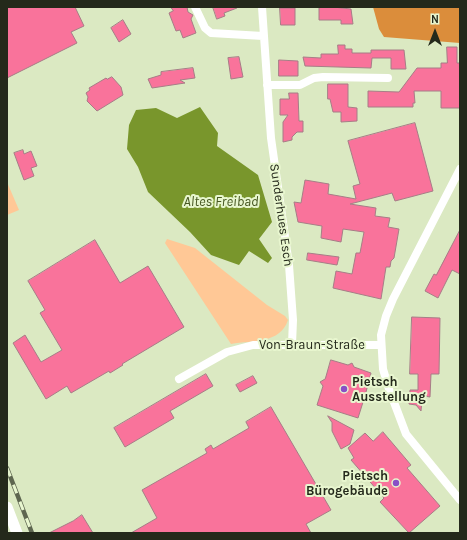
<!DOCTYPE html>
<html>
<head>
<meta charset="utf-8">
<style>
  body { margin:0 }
  #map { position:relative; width:467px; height:540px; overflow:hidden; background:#dbe9c2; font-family:Karla,sans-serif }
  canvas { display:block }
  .frame { position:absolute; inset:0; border:8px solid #24291b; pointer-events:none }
  .north { position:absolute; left:415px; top:12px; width:40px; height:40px; -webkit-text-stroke:3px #e8f6cf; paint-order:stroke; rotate:0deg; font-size:11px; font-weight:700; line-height:16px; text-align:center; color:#24291b }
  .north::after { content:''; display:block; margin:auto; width:14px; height:18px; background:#24291b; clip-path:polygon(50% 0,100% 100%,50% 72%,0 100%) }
</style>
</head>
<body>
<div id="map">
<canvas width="467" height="540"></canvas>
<div class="frame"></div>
<div class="north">N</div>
</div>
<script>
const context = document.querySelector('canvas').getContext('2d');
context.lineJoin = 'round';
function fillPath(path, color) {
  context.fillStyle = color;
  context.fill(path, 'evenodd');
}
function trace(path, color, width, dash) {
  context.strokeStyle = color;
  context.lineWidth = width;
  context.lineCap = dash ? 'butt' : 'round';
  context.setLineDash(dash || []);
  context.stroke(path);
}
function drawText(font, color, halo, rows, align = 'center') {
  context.font = font + ' Karla,sans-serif';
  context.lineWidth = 4;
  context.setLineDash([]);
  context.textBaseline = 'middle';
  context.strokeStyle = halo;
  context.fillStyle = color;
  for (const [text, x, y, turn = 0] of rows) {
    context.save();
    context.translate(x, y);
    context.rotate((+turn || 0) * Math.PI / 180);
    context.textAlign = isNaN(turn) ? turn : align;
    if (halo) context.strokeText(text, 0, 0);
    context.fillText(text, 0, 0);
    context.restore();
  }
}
fillPath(new Path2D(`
  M7 182 19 210 7 215Z
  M167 239 195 248 267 305 285 316 288 320C280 344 253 340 231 344L165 243Z`), '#ffc896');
fillPath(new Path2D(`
  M373 7H460V43L384 37 379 29Z`), '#db8d3b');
fillPath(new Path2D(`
  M200 107 218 133 217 146 258 175 272 222 259 239 272 258 268 263 249 251 239 265 211 255 190 232 148 192 138 167 127 149 129 125 136 110 156 108 177 118Z`), '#79962c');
const building = new Path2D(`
  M7 7H75L84 26 71 32 77 43 7 78Z
  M171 7H187L188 12 193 15 191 19 196 33 183 38 180 30 176 31 169 13 173 11Z
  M213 7H237V8L224 13 225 16 217 19Z
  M333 7 351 9 353 24H341V20H319V8Z
  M280 8H295V25H281Z
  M123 20 131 34 119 42 111 28Z
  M338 45H345V49H352V53H371V50H404L406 69H391V58H372L371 68 305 66 303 57 321 58V54H338Z
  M447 47H457V63H460V108H441V91H414L415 103H413V107H368V91L399 92 417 68H441V63H447Z
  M239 57 243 77 231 79 228 58Z
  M279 60 298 61V76H279Z
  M193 68 195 78 180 80 185 83 152 88 148 79 161 75V72Z
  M112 77 121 87 123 95 97 111 87 101 88 97 86 93 90 90 89 88 106 78 107 79Z
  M328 84H348V107L357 108V121L341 122V112H333L330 99H328Z
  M289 93H298L299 121H303V132H297L292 137V140L283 142V122L288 115H280V99H289Z
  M415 123 433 191 395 201 392 193 350 204 376 208 375 216 390 218 388 227 399 229 394 258 391 261 390 267H386L381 299 333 288 336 271 352 274 356 253H360L364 232 343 229 341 242 321 238 322 226 298 222 294 202 301 203 305 180 329 184 328 194 356 199 353 186 360 184 348 141Z
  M23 150 24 154 31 151 37 166 31 168 34 176 24 180 14 153Z
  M460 230V274L452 270 438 298 425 291 434 274 436 275Z
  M95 240 120 283 148 266 184 327 122 364 123 365 110 373 109 371 71 393 67 386 46 399 13 343 25 335 41 362 62 350 40 313 45 310 28 281Z
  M308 253 339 257 337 265 307 260Z
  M412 317 440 318 439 374H431L430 397 424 396V400H422L421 411 416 405 409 404 410 390H418V374H410Z
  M331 360 348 365 352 363 354 367 371 373 366 392 368 396 364 399 358 418 317 405 323 386 320 382 325 379Z
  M206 374 213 386 170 411 174 418 125 447 114 428Z
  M253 376 257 383 240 392 236 385Z
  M271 407 331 510 306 524 311 533H131L157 518 142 490 207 453 205 449 211 445 213 449 249 428 246 422Z
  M328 416 354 430 350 444 341 449 332 431V423Z
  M383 432 411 465 407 468 440 506 409 533 380 502 384 498 351 460 354 458 348 448 365 433 373 441Z
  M82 515 93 533H49L73 521Z`);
fillPath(building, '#f9739b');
trace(building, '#a67d86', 1);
trace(new Path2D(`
  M195 7 205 28 211 33 263 36
  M262 7 271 138 289 265 293 320 292 344
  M267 85H300L314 78 323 77 388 78
  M460 169 393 299 386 316 381 335 383 369 389 389 406 434 460 500
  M179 379 227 352 253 345H381`), '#fff', 8);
trace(new Path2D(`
  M7 507 17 533`), '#fff', 11);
const rail = new Path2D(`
  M7 468 32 533`);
trace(rail, '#5e6650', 4.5);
trace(rail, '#e8f6cf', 3, [9]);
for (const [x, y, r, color] of [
  [344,389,4,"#894fc6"],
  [396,483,4,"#894fc6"]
]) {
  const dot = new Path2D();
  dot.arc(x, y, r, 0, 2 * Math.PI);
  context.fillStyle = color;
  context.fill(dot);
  trace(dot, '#e8f6cf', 1.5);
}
drawText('13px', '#24291b', '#e8f6cf', [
  ["Sunderhues Esch",281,215,82],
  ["Von-Braun-Straße",312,345]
]);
drawText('bold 13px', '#24291b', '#e8f6cf', [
  ["Pietsch",352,382],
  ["Ausstellung",352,397],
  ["Pietsch",388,476,"right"],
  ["Bürogebäude",388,491,"right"]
], 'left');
drawText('italic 14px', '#475722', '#e8f6cf', [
  ["Altes Freibad",221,202]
]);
</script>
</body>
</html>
